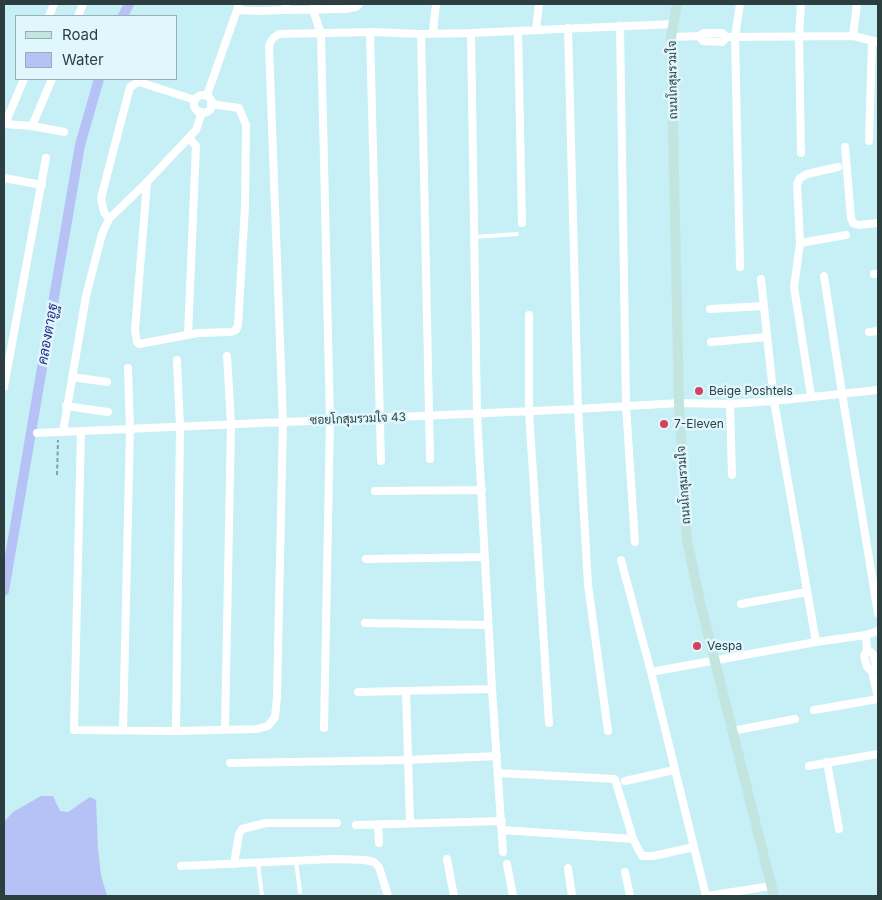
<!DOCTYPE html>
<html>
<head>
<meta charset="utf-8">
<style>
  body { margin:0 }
  #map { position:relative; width:882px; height:900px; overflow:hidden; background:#c6eff6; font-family:Inter,sans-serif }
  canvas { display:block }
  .frame { position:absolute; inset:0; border:5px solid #2d3e41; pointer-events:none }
  .legend { position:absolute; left:15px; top:15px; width:162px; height:65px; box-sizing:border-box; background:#e0f8fd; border:1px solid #98aeb2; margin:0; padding:6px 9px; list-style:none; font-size:15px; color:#2d3e41 }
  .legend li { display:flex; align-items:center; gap:10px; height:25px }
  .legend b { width:25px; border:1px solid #98aeb2 }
</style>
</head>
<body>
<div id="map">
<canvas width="882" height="900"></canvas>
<div class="frame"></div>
<ul class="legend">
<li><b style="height:6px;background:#c3e5df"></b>Road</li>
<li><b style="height:14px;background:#b6c2f5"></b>Water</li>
</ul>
</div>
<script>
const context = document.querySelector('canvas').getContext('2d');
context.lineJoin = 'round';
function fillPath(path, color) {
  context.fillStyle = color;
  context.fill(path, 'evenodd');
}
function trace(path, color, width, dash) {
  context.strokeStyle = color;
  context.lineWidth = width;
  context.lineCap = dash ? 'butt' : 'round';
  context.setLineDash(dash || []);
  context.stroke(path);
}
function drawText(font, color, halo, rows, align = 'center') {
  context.font = font + ' Inter,Sarabun,sans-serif';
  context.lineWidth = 5;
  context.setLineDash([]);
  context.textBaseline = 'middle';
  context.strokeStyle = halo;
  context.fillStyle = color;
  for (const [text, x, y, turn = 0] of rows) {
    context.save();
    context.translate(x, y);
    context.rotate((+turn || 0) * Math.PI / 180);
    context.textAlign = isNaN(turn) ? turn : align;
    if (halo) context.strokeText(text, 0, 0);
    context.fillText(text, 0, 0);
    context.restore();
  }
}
fillPath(new Path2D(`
  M41 796H53L60 811 68 812 90 797 96 800 98 848 101 875 107 896H4V822L13 812Z`), '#b6c2f5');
trace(new Path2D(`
  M123 16 129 4
  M4 591 80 145 99 79`), '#b6c2f5', 10);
trace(new Path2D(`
  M57 475 58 440`), '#83a1a7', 2, [4, 2.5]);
trace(new Path2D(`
  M474 237 517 234
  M296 861 300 892
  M258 863 262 896`), '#fff', 4);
trace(new Path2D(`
  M239 4 237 10 260 11 283 10 287 4
  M314 4 313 10 321 34 330 420 324 728
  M740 4 735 37 740 267
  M283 10 346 9 356 7 359 4
  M49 16 54 4
  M78 16 83 4
  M620 26 626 406 635 542
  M568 28 578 409 588 585 608 731
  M536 30 539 4
  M518 31 522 223
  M370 32 381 461
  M433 32 436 4
  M471 33 477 414 492 689 503 852
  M421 34 430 459
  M699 36 703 41 722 42 727 37
  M853 36 857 4
  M671 37 699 36 704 33H722L727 37 853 36 878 42
  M207 95 237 10
  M194 104a9 9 0 1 1 18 0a9 9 0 1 1-18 0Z
  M202 112 196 130 147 182 135 330 137 342 139 344 198 333 231 332 236 330 238 325 245 206 246 125 239 108 211 104
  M4 124 32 126 64 132
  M5 124 24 79
  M32 126 52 79
  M869 141 872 41
  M845 147 851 218 853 223 859 225 878 223
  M801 153 799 37 801 4
  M4 178 42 185
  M109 219 104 212 101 198 130 87 135 84 139 82 195 100
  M800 243 846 235
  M874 274H878
  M824 276 842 393 878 613
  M761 279 774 401 816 642
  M710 309 764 306
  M529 315V411L549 723
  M869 332 878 331
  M188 335 196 146 189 138
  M711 342 767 337
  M72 377 107 382
  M4 387 46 158
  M811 396 794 287 800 243 797 184 800 178 807 174 838 167
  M730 404 732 475
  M66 406 108 412
  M81 431 74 730 176 731 257 729 268 726 275 717 277 697 283 422 269 46C271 40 273 37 279 34L370 32 421 34 471 33 674 24
  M63 432 86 296 102 234 109 219 147 182
  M37 433 578 409 679 403 730 404 774 401 878 390
  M375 491 482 490
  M366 559 484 557
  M621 560 651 672 706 896
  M741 604 807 592
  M365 623 488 625
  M866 635 867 649 864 656 867 667 872 672 878 697
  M867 649 873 654 876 666 872 672
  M651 672 816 642 866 635 878 631
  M406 691 410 823
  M358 692 492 689
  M814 710 878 699
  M225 729 231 424 227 356
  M123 730 130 429 128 368
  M176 731 180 427 177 360
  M732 731 795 719
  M827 762 839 829
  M230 763 408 760 497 756
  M809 766 878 754
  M498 773 615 779 633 839 642 856H653L694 847
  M625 781 674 770
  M378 824 379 843
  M356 825 502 821
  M502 830 633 839
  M447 859 454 896
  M234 864 239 834 242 829 266 823H337
  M507 864 513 896
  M181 866 334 859 365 860 374 862 379 867 388 896
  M568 868 572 896
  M625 872 630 896
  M707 896 771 886`), '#fff', 8);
trace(new Path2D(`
  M677 4 671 37 679 403 687 540 700 602 774 896`), '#c3e5df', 10);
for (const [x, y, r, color] of [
  [699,391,5,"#d24262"],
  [664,424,5,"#d24262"],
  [697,646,5,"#d24262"]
]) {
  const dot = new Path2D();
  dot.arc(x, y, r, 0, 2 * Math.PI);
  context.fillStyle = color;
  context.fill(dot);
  trace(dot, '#e0f8fd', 2);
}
drawText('12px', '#2d3e41', '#e0f8fd', [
  ["ถนนโกสุมรวมใจ",673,80,-91],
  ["ซอยโกสุมรวมใจ 43",358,419,-2],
  ["ถนนโกสุมรวมใจ",684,485,-94]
]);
drawText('12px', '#2d3e41', '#e0f8fd', [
  ["Beige Poshtels",709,391],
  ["7-Eleven",674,424],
  ["Vespa",707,646]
], 'left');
drawText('italic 14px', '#272785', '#e0f8fd', [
  ["คลองตาอูฐ",48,334,-80]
]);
</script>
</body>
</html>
